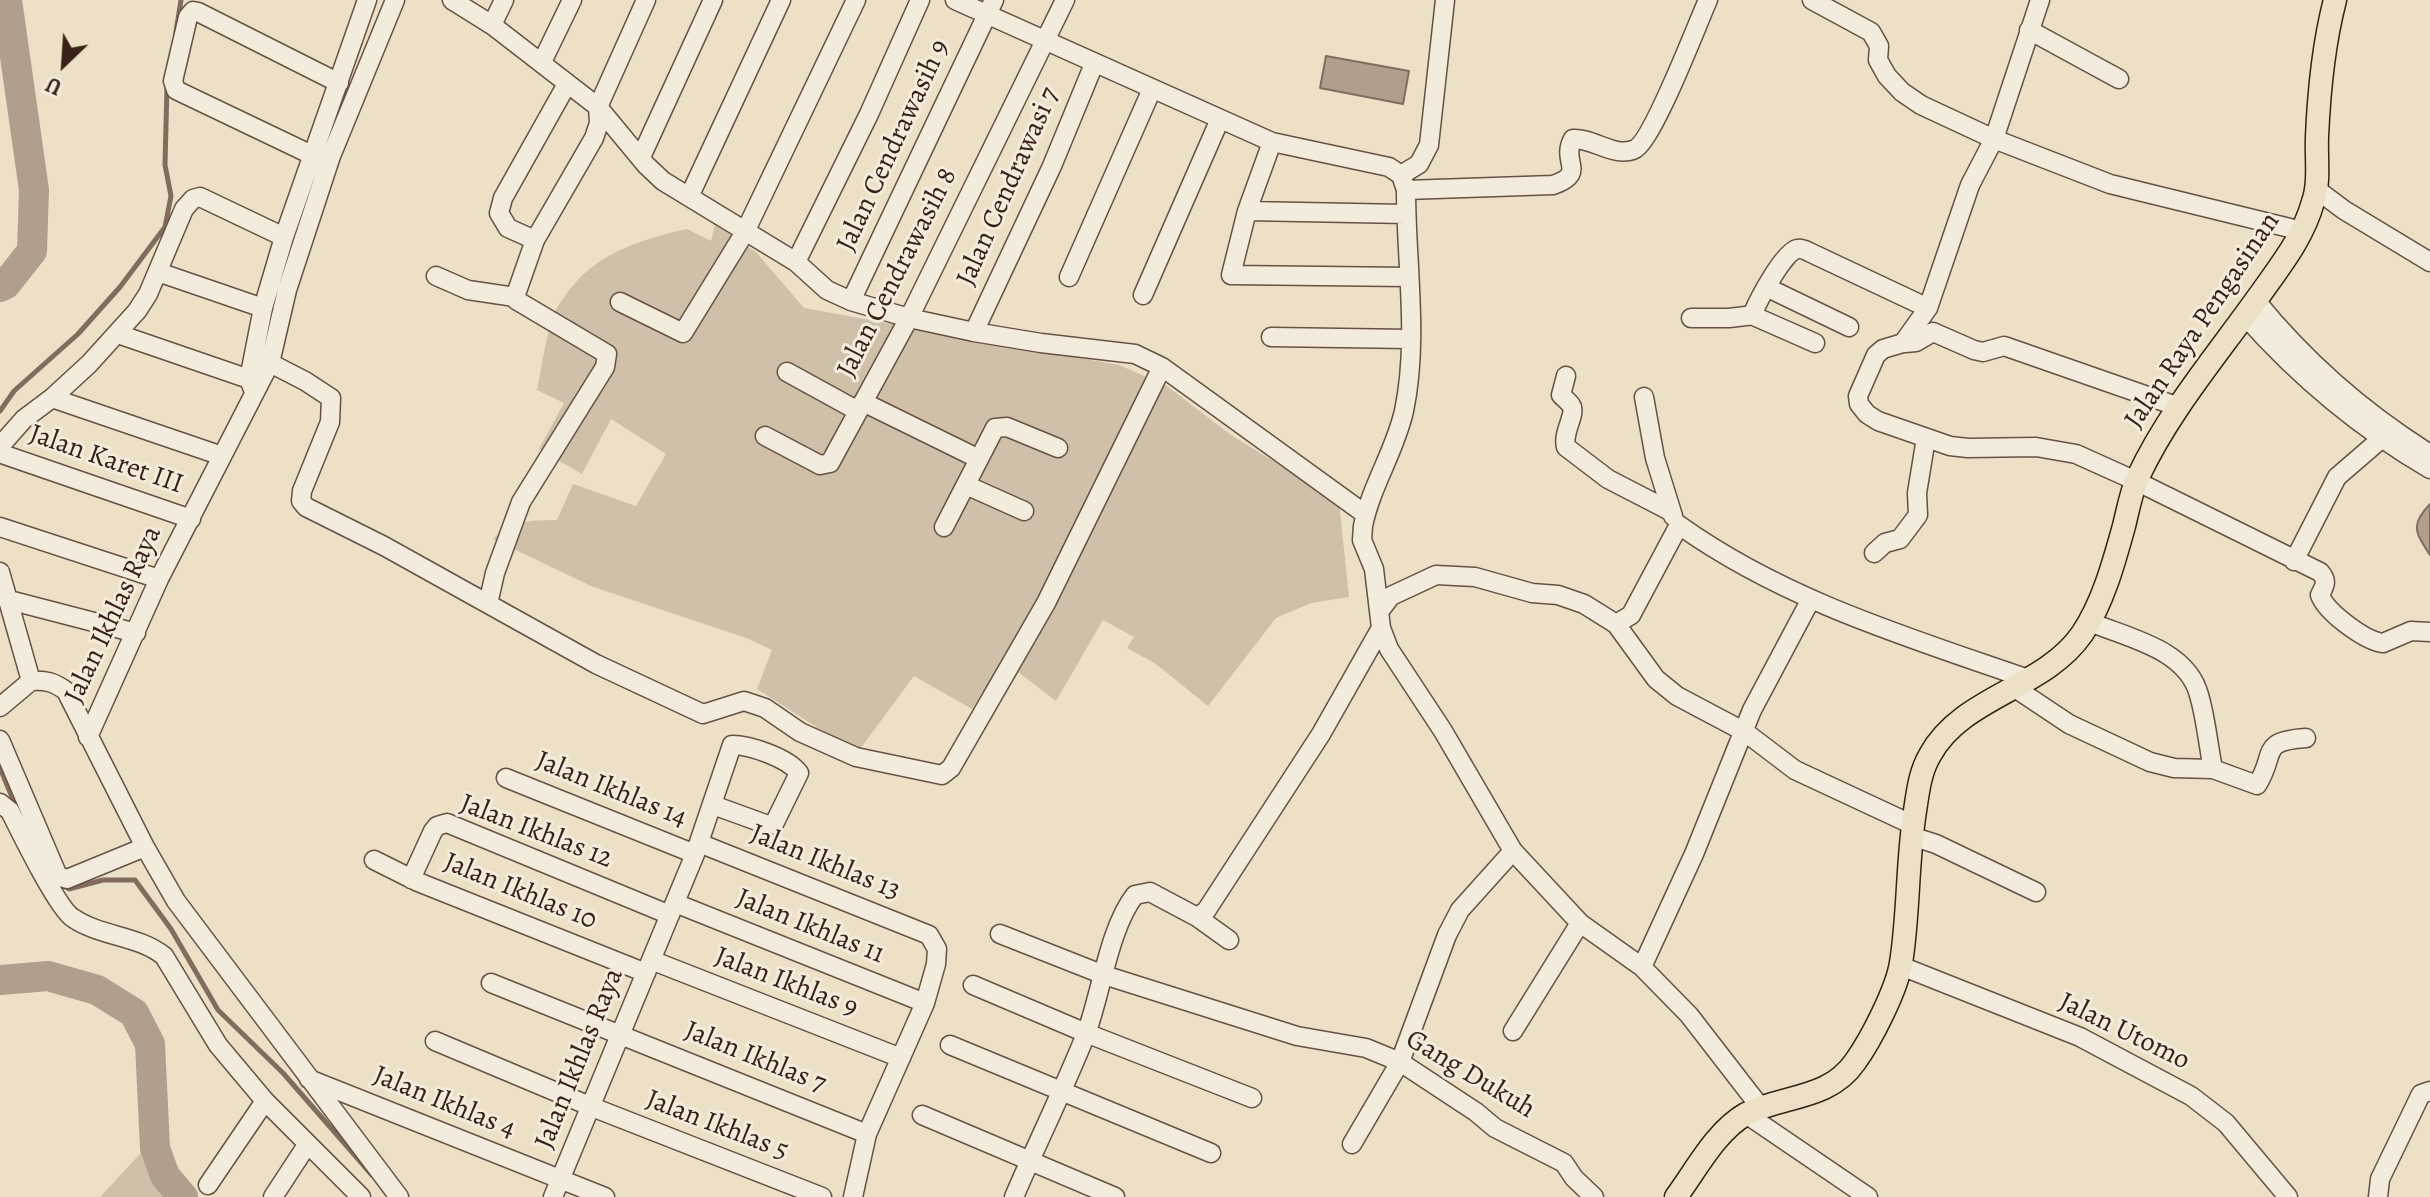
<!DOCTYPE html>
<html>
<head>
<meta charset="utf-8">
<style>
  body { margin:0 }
  #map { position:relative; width:2430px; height:1197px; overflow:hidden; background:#ece0c7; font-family:Alegreya,serif }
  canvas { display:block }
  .north { position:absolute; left:24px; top:24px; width:80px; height:80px; -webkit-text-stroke:6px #f3ebdb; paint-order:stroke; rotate:205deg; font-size:22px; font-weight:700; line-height:32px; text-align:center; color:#392118 }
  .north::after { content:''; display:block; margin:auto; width:28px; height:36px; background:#392118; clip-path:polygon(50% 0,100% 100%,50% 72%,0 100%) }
</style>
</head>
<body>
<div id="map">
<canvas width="2430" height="1197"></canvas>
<div class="north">U</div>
</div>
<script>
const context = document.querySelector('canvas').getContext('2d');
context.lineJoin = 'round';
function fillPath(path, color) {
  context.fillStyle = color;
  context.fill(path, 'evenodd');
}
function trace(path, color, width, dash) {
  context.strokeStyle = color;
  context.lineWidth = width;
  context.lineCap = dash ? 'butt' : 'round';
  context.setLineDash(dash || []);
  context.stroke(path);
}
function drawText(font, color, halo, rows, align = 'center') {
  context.font = font + ' Alegreya,serif';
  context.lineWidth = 6;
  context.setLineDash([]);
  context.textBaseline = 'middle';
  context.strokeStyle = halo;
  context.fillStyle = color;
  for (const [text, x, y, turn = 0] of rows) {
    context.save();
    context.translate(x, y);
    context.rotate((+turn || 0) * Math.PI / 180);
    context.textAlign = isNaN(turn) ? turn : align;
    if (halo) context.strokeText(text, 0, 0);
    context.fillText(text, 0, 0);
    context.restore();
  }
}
fillPath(new Path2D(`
  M715 225 756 252 804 308 1119 365 1167 386 1231 435 1339 502 1349 597 1311 603 1276 618 1208 706 1156 664 1127 648 1134 637 1103 620 1056 701 1004 661 972 709 914 676 857 753 757 689 772 650 749 639 591 586 493 539C515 519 528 521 557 520L573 484 636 506 666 454 611 419 582 474 539 449 564 403 537 390C542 366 545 340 553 317 555 309 561 302 565 296 594 253 640 240 687 229L711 241Z
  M155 1138 161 1181 180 1197H100Z`), '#cec0a9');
const water = new Path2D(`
  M1326 56 1409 71 1403 104 1320 88Z
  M2430 504V555C2415 532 2410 525 2430 504Z`);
fillPath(water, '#af9f8c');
trace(water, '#806d5e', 2);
trace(new Path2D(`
  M176 32 181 0
  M0 411 14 391 78 334 120 287 165 227 171 196 165 165 167 85
  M0 768 17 809
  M63 885 69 889 103 880H135L171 929 218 1010 283 1073 372 1175`), '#806d5e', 5);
trace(new Path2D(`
  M0 287 6 284 32 251 34 190 7 0
  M0 980 48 976 97 990 134 1013 150 1044 155 1148 165 1176 183 1197`), '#af9f8c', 30);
const minor = new Path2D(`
  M452 0 492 25 598 107 646 165 663 181 796 262 827 290 851 301 909 318 974 332 1041 343 1135 354 1162 367 1365 514
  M955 0 1272 142 1389 167 1401 175 1406 190C1406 263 1419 339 1404 411 1395 451 1371 486 1363 526L1362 540 1374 569 1381 628 1321 734 1206 911 1197 917 1150 892 1135 895C1109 928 1101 994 1086 1034 1064 1089 1037 1143 1014 1197
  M1812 0 1871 32 1879 46 1878 60 1887 76 1902 92 1921 105 1994 139 2110 184 2302 231
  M2040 0 1994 139 1970 185 1928 308 1903 343 1883 349 1876 355 1858 396 1859 404 1867 414 1878 421 1950 446 1968 448 2036 447 2076 454 2136 481 2320 572C2328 581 2325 585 2320 595 2326 612 2365 641 2383 643L2411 631 2430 632
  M492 25 504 0
  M2029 30 2119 79
  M542 62 572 0
  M1272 142 1247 211 1231 275 1409 277
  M314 156 176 90 173 81 188 17 193 11 198 12 339 83
  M641 157 713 0
  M1401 175 1419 164 1429 145 1445 0
  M2316 189 2344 210 2430 262
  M1406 190 1553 185C1588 173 1560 162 1573 139 1593 138 1613 157 1633 150 1652 144 1697 24 1708 0
  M689 197 781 0
  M1247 211 1406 214
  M535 240 594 138 599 123 598 107 646 0
  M796 262 869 114 920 0
  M158 272 263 308
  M436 276 468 290 515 297
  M1069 277 1152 89
  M1766 287 1849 327
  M1143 295 1220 119
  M851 301 994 0
  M2256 301C2305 361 2364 413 2430 454
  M620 302 683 333 745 232 856 0
  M2245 316C2299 377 2360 428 2430 469
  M1691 318H1729L1754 315
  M974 332 1052 166 1094 64
  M118 334 249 379
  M1271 337 1410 339
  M1815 343 1756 317 1753 313C1759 299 1783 253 1797 249 1802 248 1805 250 1809 252L1928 308
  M1905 343 1916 342 1933 332 1974 350 1983 352 2004 346 2179 407
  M270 363 305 381 331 398 330 422 302 491 301 501 306 507 384 546 596 664 703 714 744 701 765 708 800 732 856 757 942 775 951 768 1046 603 1162 367
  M787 372 858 411
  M1566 376 1561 395C1564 398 1568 401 1571 405 1577 414 1562 432 1566 447L1608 479 1670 511
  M254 392 249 379 263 308 284 237 367 0
  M1644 397 1655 458 1673 516
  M52 398 222 456
  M863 402 979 459
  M765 436 820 465 830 463 909 318 1065 0
  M966 485 1024 511
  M191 519 2 454 1 445 24 419 52 398 89 364 137 311 148 294 184 209 193 199 200 197 284 237
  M0 527 159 579
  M944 527 995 428 1007 427 1058 448
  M1874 553 1885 543 1900 539 1918 515 1917 493 1926 438
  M2294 561 2337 477 2388 433
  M0 572 31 681
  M9 600 136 633
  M488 604 495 573 521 502 605 367 607 354 516 300 515 297 535 240 508 228 499 213 503 198 567 84
  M1381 609 1391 596 1436 575 1475 577 1532 593 1558 595 1584 604 1616 624 1631 615 1679 525C1784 600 1907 637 2028 679
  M2090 622C2128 638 2187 649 2199 695 2206 719 2208 744 2213 769L2257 785C2277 754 2258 741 2306 738
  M1616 624 1656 679 1677 696 1745 732 1795 770 1913 825
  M1381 628 1389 649 1443 731 1513 851 1580 923 1642 967 1689 1015 1761 1108
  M31 681C46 680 54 682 66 691L145 847 176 901 399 1197
  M2015 688 2069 724 2150 762 2174 768 2213 769
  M0 707 31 681
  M88 737 159 579 270 363 287 290 331 156 395 0
  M0 740 58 876 67 879 145 847
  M506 778 695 854
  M0 803 10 811C20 831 58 909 73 918 101 937 138 935 164 956L218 1045 265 1101 361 1197
  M1911 836 1936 844 2036 892
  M699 843 929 935 937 949 936 964 925 1003 867 1134 853 1197
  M374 860 418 882 646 973
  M411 879 433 831 437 826 447 823 670 915
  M675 903 925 1003
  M1197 917 1229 940
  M1000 934 1104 975 1297 1036 1366 1048 1400 1062 1476 1112 1495 1128 1564 1163 1574 1178 1594 1197
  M651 960 901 1058
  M1901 966 2080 1037 2191 1096 2226 1123 2288 1197
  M1642 967 1694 854 1752 710 1811 599
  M491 983 867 1134
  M973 985 1086 1033 1252 1098
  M1513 1031 1580 923
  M435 1041 592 1107 822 1197
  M950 1045 1211 1153
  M309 1079 605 1197
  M1746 1114 1868 1197
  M922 1115 1115 1197
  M1352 1144 1400 1062 1447 935 1460 910 1513 851
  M208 1185 265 1101
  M273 1197 307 1145
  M553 1197 695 854 732 745C750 745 788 758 799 773L774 824 768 825 713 805
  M2378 1197 2380 1179 2421 1094 2430 1091`);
const major = new Path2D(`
  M1676 1197C1696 1170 1716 1131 1746 1114 1783 1095 1829 1100 1855 1062 1871 1040 1897 989 1901 963 1909 913 1907 861 1915 811 1918 791 1920 772 1930 755 1962 696 2044 689 2082 634 2103 603 2114 562 2124 526 2128 510 2131 492 2138 477 2169 411 2217 355 2259 296 2280 266 2303 238 2313 202 2320 182 2316 158 2317 137 2319 90 2323 46 2335 0`);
trace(minor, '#665144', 21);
trace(major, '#392118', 25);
trace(minor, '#f3ebdb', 18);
trace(major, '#ece0c7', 22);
drawText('28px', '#392118', '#f3ebdb', [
  ["Jalan Cendrawasih 9",894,146,-65],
  ["Jalan Cendrawasi 7",1009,187,-66],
  ["Jalan Cendrawasih 8",898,273,-63],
  ["Jalan Raya Pengasinan",2203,321,-56],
  ["Jalan Karet III",106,460,19],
  ["Jalan Ikhlas Raya",114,615,-65],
  ["Jalan Ikhlas 14",611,790,22],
  ["Jalan Ikhlas 12",536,832,21],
  ["Jalan Ikhlas 13",825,863,22],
  ["Jalan Ikhlas 10",520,892,22],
  ["Jalan Ikhlas 11",810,927,22],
  ["Jalan Ikhlas 9",786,983,21],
  ["Jalan Utomo",2124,1032,26],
  ["Jalan Ikhlas 7",755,1058,22],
  ["Jalan Ikhlas Raya",580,1059,-68],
  ["Gang Dukuh",1470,1075,31],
  ["Jalan Ikhlas 4",444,1103,22],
  ["Jalan Ikhlas 5",717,1126,21]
]);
</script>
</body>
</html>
